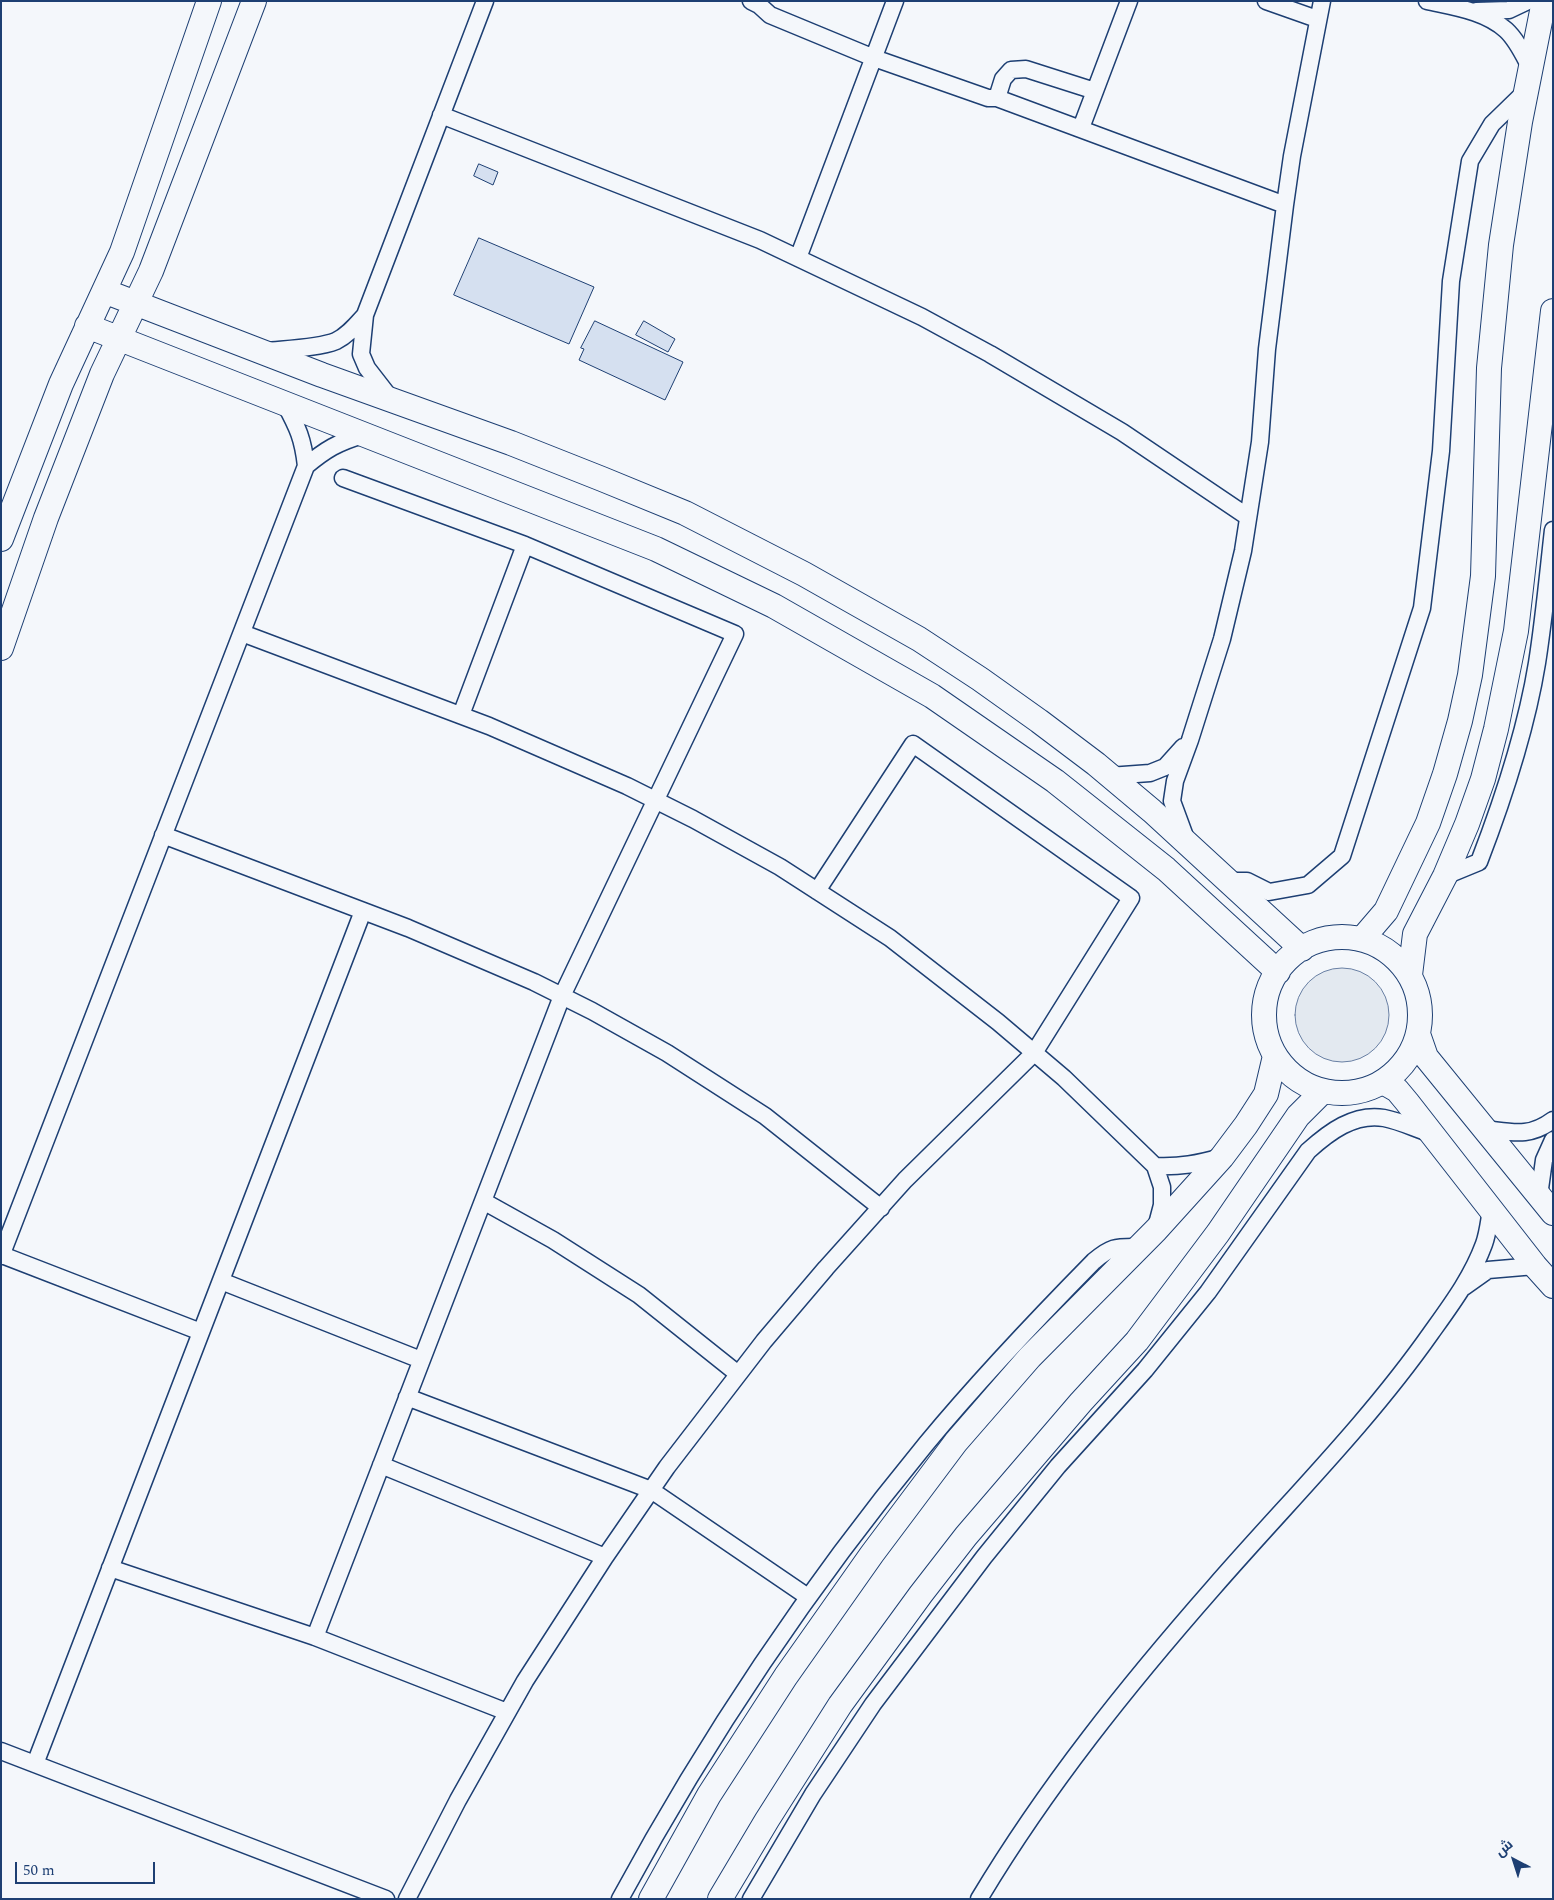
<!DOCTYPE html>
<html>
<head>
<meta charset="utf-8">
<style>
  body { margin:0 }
  #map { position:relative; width:1554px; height:1900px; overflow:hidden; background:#f4f7fb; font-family:Spectral,Cairo,serif }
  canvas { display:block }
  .frame { position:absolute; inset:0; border:2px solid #1d3f73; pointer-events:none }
  .north { position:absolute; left:1489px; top:1835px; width:50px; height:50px; -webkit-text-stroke:4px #f4f7fb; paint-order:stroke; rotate:320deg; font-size:14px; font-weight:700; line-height:20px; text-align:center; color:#1d3f73 }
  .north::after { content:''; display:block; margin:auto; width:18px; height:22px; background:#1d3f73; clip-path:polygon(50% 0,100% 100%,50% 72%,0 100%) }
  .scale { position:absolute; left:15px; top:1862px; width:140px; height:22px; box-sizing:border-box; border:2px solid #1d3f73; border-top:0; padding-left:6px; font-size:15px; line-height:18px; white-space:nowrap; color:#1d3f73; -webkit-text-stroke:4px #f4f7fb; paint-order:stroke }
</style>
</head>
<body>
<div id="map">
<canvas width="1554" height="1900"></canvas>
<div class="frame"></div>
<div class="north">ش</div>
<div class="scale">50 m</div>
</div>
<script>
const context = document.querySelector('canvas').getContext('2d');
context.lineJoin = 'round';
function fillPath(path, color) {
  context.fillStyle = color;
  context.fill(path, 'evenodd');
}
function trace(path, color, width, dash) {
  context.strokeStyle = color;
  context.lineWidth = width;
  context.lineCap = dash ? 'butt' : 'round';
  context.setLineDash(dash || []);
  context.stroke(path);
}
const green = new Path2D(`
  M1295 1015a47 47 0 1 1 94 0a47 47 0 1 1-94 0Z`);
fillPath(green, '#e3e9f0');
trace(green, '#687fa3', 1);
const building = new Path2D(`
  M479 164 498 172 493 185 474 176Z
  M479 238 594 287 569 344 454 295Z
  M595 321 683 362 665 400 579 360 584 349 581 348Z
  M644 321 675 339 668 352 636 335Z`);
fillPath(building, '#d5e0f0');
trace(building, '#1d3f73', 1);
const minor = new Path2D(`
  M751 1 759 5 770 15 874 58 988 98H997L1285 205
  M1266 1 1317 19
  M1427 1C1454 7 1485 11 1506 30 1517 40 1524 56 1531 69
  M1476 11 1509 10 1528 1
  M997 98 1003 79 1011 70 1026 69 1095 91
  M441 115 760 240 922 317 990 354 1122 432 1248 517
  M1081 128 1129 1
  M798 258 895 1
  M266 351C285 349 319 348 336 341 348 335 356 325 365 315
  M391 399 367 368 361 354 365 315 485 1
  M306 466C325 450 338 442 363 435
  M242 633 489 726 627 786 693 819 780 867 890 938 998 1022 1064 1078 1155 1166 1162 1187V1205L1156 1228
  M461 715 525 545
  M1109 776 1150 773 1165 767 1183 747
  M163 835 408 928 534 982 592 1011 667 1053 765 1116 881 1208
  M1186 839 1172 801 1175 781 1190 740 1222 639 1243 551 1260 442 1267 349 1285 205 1292 156 1322 1
  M1445 876 1479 862C1504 797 1526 731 1537 663 1544 619 1548 574 1553 530
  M1229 881H1247L1269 892 1308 885 1342 856 1422 608 1441 451 1451 281 1470 161 1492 124 1526 91
  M1484 1129C1512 1132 1529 1138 1553 1120
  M1155 1166C1181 1167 1197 1164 1222 1157
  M1539 1196 1544 1160 1553 1140
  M483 1201 553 1240 639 1295 738 1374
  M2 1255 201 1332
  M1 1256 306 466C303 439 298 428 285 404
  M221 1281 421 1360
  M1464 1287 1488 1270 1535 1266
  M407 1397 651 1490 808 1597
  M381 1465 605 1557
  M110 1568 315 1637 507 1712
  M315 1637 562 996 735 634 525 545 343 478
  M1 1751 386 1899
  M35 1764 363 911
  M407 1899 458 1800 525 1681 605 1557 667 1467 764 1341 826 1268 905 1180 1034 1053 1131 898 913 744 817 891
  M620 1899C707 1738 810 1585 926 1444 979 1380 1036 1320 1094 1261 1112 1246 1116 1247 1138 1247
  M751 1899 813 1794 873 1704 984 1557 1058 1466 1145 1370 1208 1292 1308 1151C1329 1132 1354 1113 1384 1118 1400 1121 1416 1129 1432 1134
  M979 1899C1046 1787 1128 1685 1214 1587 1287 1503 1367 1424 1431 1333 1451 1305 1472 1277 1484 1244 1488 1233 1489 1221 1491 1210`);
const secondary = new Path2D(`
  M104 291 322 375 511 443 602 479 685 513 804 574 919 639 980 679 1039 721 1096 764 1152 811 1302 949
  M87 326 656 549 774 606 932 696 1055 781 1166 869 1278 972
  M1 539 61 384 122 252 209 1
  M1 648 46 518 102 374 151 271 254 1
  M1264 1015a78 78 0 1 1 156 0a78 78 0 1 1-156 0Z
  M1362 939 1386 911 1428 823 1445 774 1460 721 1470 675 1483 576 1489 368 1501 245 1520 122 1544 1
  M1410 975 1415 934 1445 876 1467 824 1483 779 1496 729 1516 631 1553 311
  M1418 1034 1426 1057 1553 1213
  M1383 1082 1397 1090 1407 1102 1535 1266 1553 1286
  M651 1899 709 1795 786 1676 872 1554 956 1442 1030 1357 1156 1230 1222 1157 1246 1125 1266 1094 1275 1056
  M720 1899 767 1820 840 1705 921 1594 966 1536 1081 1402 1137 1341 1218 1233 1298 1116 1323 1091`);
trace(minor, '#1d3f73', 19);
trace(secondary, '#1d3f73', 26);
trace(minor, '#f4f7fb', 16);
trace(secondary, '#f4f7fb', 24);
</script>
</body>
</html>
